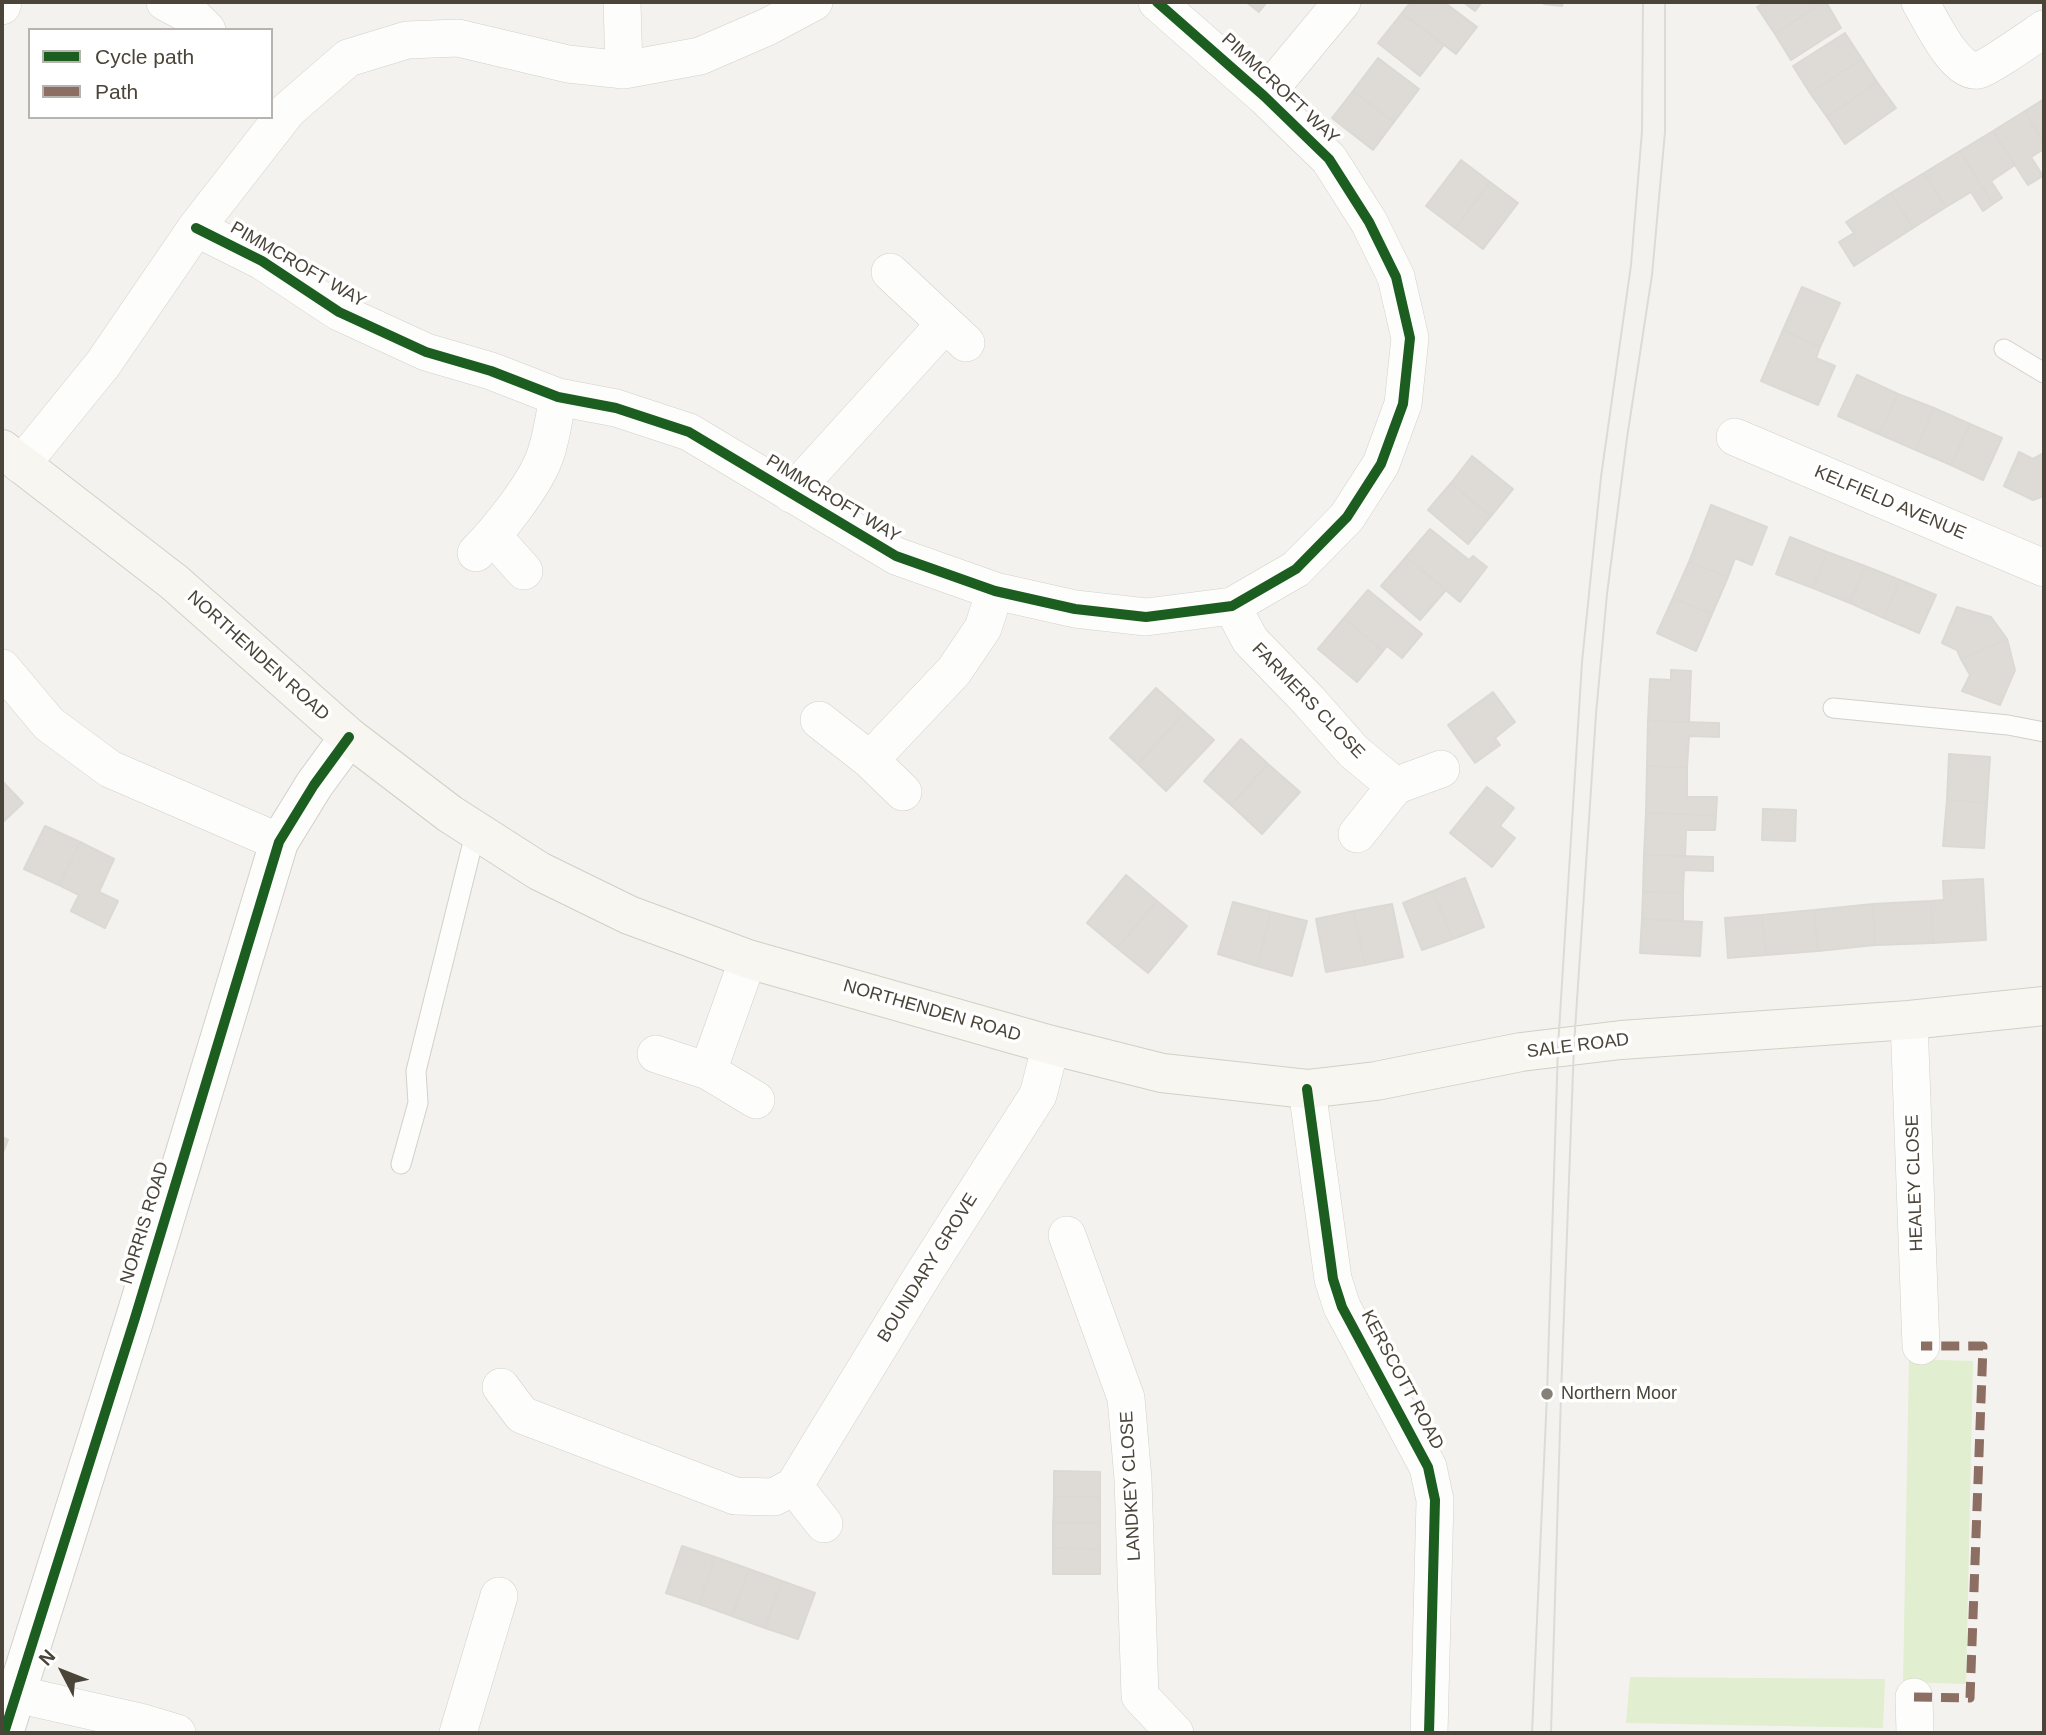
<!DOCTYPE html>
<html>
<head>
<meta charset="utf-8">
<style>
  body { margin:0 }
  #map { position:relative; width:2046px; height:1735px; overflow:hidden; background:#f4f2ee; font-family:Helvetica,sans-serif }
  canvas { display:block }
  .frame { position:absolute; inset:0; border:4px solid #4b4439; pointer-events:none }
  .legend { position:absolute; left:28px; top:28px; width:245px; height:91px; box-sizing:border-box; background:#fff; border:2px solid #b7b4b0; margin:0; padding:9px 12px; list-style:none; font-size:21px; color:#4b4439 }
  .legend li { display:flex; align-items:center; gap:14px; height:35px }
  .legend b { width:35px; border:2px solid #b7b4b0 }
  .north { position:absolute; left:28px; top:1637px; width:70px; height:70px; -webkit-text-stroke:5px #fff; paint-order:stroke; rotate:312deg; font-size:19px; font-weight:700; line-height:28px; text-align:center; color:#4b4439 }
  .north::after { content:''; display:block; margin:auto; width:24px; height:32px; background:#4b4439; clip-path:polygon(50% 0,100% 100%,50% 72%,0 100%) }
</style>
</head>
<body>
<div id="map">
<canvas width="2046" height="1735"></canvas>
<div class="frame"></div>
<ul class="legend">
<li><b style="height:9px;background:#1b5e20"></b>Cycle path</li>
<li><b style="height:9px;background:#8d6e63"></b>Path</li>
</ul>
<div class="north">N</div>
</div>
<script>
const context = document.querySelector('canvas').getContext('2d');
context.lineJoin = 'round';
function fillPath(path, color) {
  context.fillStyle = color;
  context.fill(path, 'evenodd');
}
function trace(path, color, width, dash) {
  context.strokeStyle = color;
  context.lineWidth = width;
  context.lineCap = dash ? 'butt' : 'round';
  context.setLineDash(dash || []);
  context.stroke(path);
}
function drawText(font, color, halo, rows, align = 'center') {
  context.font = font + ' Helvetica,sans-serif';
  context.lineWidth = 7;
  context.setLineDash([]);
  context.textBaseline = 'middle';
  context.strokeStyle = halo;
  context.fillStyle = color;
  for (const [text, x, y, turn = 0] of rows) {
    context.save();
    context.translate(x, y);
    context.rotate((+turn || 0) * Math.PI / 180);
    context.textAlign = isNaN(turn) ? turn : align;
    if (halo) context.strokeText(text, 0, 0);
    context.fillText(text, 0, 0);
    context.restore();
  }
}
fillPath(new Path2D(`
  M1909 1359 1973 1361 1966 1684 1903 1682Z
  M1630 1677 1885 1679 1883 1728 1626 1723Z`), '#e1eecf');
const building = new Path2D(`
  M1246 2H1267L1259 12Z
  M1411 2H1444L1477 27 1456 54 1402 13Z
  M1463 2H1482L1475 11Z
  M1545 2H1563L1562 6 1544 4Z
  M1765 2H1823L1775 34 1757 7Z
  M1823 2H1826L1841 28 1791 60 1775 34Z
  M1402 13 1444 45 1420 76 1378 43Z
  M1845 33 1862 59 1810 93 1793 66Z
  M1378 58 1419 89 1394 122 1353 91Z
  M1862 59 1877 82 1827 117 1810 93Z
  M1877 82 1896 108 1845 144 1827 117Z
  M1353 91 1394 122 1373 150 1332 118Z
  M2044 99V143L2025 111Z
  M2025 111 2044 143V149L2031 157 2043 176 2028 185 1993 131Z
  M1993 131 2015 165 1991 181 2002 198 1993 204 1960 151Z
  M1960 151 1993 204 1983 211 1971 192 1946 207 1924 173Z
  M1461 160 1490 182 1455 228 1426 206Z
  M1924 173 1946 207 1913 228 1891 193Z
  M1490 182 1518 203 1483 249 1455 228Z
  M1891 193 1913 228 1854 266 1839 242 1854 233 1846 222Z
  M1802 287 1840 303 1820 347 1783 330Z
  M1783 330 1820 347 1816 358 1835 366 1818 405 1761 381Z
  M1857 375 1898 394 1879 434 1838 416Z
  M1898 394 1934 408 1916 450 1879 434Z
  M1934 408 1970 424 1951 465 1916 450Z
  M1970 424 2002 438 1983 480 1951 465Z
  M2019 452 2033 459 2044 453V496L2033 500 2004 486Z
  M1472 456 1513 489 1491 516 1451 483Z
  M1451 483 1491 516 1468 544 1428 510Z
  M1711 505 1767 527 1752 565 1735 558 1728 577 1689 562Z
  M1430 529 1469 560 1473 556 1487 567 1460 602 1406 557Z
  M1790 537 1827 552 1813 588 1776 574Z
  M1827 552 1865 566 1850 603 1813 588Z
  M1406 557 1446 590 1420 620 1381 586Z
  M1689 562 1728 577 1712 614 1673 598Z
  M1865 566 1900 580 1884 618 1850 603Z
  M1900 580 1936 595 1919 633 1884 618Z
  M1368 590 1422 634 1402 658 1387 646 1383 651 1344 618Z
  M1673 598 1712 614 1696 651 1657 633Z
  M1957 607 1991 617 2007 639 1961 659 1957 650 1942 643Z
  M1344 618 1383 651 1357 682 1318 649Z
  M2007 639 2015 670 2000 705 1962 691 1970 675 1961 659Z
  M1671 670 1691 671 1689 722 1648 721 1650 679 1671 680Z
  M1156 688 1184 713 1138 764 1110 738Z
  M1493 692 1515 722 1495 738 1500 745 1475 763 1448 725Z
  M1184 713 1214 740 1166 791 1138 764Z
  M1648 721 1719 723V737L1689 736 1687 767 1647 766Z
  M1241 739 1268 764 1231 805 1204 781Z
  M1949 754 1990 757 1987 803 1947 800Z
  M1268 764 1300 792 1262 834 1231 805Z
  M1647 766 1687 767V797H1717L1716 815 1646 813Z
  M2 781 23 803 2 823Z
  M1487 787 1514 808 1500 826 1515 838 1492 867 1450 833Z
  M1947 800 1987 803 1984 848 1943 846Z
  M1763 809 1796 810 1795 841 1762 840Z
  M1646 813 1716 815 1715 830H1686L1685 856 1644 855Z
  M45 826 80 842 59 885 24 869Z
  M80 842 114 859 99 892 118 901 105 928 71 911 79 895 59 885Z
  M1644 855 1713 857V871L1684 870 1683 893 1643 892Z
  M1126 875 1157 901 1117 948 1087 923Z
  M1465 878 1484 927 1453 939 1433 891Z
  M1983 879 1986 940 1933 943 1931 901 1944 900 1943 881Z
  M1433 891 1453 939 1422 950 1403 903Z
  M1643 892 1683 893V921L1642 919Z
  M1157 901 1187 926 1148 973 1117 948Z
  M1931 901 1933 943 1875 945 1873 904Z
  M1233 902 1271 912 1257 966 1218 954Z
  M1392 904 1403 957 1365 965 1354 911Z
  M1873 904 1875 945 1818 951 1814 910Z
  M1814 910 1818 951 1766 955 1762 915Z
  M1354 911 1365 965 1326 972 1316 919Z
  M1271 912 1307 921 1292 976 1257 966Z
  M1762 915 1766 955 1728 958 1725 918Z
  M1642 919 1702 922 1700 956 1640 953Z
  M2 1137 8 1140 2 1155Z
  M1054 1471 1100 1472V1497H1054Z
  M1054 1497H1100V1523H1053Z
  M1053 1523H1100V1549L1053 1548Z
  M682 1546 715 1557 699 1604 666 1593Z
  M1053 1548 1100 1549V1574H1053Z
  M715 1557 749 1569 732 1616 699 1604Z
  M749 1569 782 1581 765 1628 732 1616Z
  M782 1581 815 1593 798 1639 765 1628Z`);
fillPath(building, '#dedbd6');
trace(building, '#dcd9d4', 2);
const service = new Path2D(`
  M2004 349 2044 373
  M1833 708 2008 725 2044 732
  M401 1164 418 1103 416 1071 476 830`);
const minor = new Path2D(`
  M165 2 195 18 207 30
  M622 2 624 70
  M1920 2C1931 20 1955 74 1978 70 1988 68 2032 37 2044 29
  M2 6 3 2
  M1264 96 1342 2
  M196 228 262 261 339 312 426 352 491 371 558 397 616 408 689 432 896 556 995 591 1075 609 1146 617 1232 606 1296 569 1347 517 1381 464 1403 404 1410 338 1396 277 1369 222 1329 159 1264 96 1157 2
  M890 272 966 343
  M1735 437 2044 568
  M21 465 103 364 196 228 288 110 348 58 407 40 458 38 568 64 624 70 700 56 767 27 814 2
  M791 494 945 324
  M493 536 524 571
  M476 553C498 531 535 485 545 456 552 437 554 416 558 397
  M1232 606 1250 640 1309 701 1353 751 1395 786
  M2 668 49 724 110 769 279 842
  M819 720 870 760 903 792
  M870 760 954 671 983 628 995 591
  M1357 834 1395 786 1441 769
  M1909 1020 1921 1346
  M656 1054 708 1071 756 1100
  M708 1071 748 959
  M1307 1089 1333 1279 1342 1307 1428 1467 1435 1500 1429 1733
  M1067 1235 1126 1398 1133 1479 1140 1696 1175 1733
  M501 1387 522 1415 735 1496 774 1497 794 1486 924 1273 1038 1095 1051 1045
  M794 1486 824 1524
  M16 1694 140 1722 177 1733
  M1914 1697 1915 1733
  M458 1733 499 1596`);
const tertiary = new Path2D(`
  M4 1733 135 1318 279 842 314 785 349 737`);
const secondary = new Path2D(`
  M2 449 174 582 349 737 450 814 539 871 629 915 748 959 1051 1045 1162 1073 1307 1089 1376 1081 1521 1052 1621 1040 1909 1020 2044 1006`);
trace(service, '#d2d0cb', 21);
trace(minor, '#d2d0cb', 38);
trace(tertiary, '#d2d0cb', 40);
trace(secondary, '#d3cfc5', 40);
trace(service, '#fdfdfc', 19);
trace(minor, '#fdfdfc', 37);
trace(tertiary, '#fdfdfc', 38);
trace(secondary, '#f7f6f1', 38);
trace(new Path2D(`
  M1532 1733 1547 1394 1558 1047 1582 662 1601 477 1631 265 1642 131 1643 2
  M1551 1733 1561 1395 1574 1045 1596 714 1607 594 1627 438 1652 275 1665 132V2`), '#dbdbda', 2);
trace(new Path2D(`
  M1914 1697 1970 1698 1983 1346H1921`), '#8d6e63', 9, [18, 9]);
trace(new Path2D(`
  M196 228 262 261 339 312 426 352 491 371 558 397 616 408 689 432 896 556 995 591 1075 609 1146 617 1232 606 1296 569 1347 517 1381 464 1403 404 1410 338 1396 277 1369 222 1329 159 1264 96 1157 2
  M1307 1089 1333 1279 1342 1307 1428 1467 1435 1500 1429 1733
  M4 1733 135 1318 279 842 314 785 349 737`), '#1b5e20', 10);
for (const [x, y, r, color] of [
  [1547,1394,7,"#868178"]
]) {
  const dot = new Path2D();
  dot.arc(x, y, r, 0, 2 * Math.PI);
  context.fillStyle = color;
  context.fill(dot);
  trace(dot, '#fff', 2.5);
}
drawText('18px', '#4b4439', '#fff', [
  ["PIMMCROFT WAY",1280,89,43],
  ["PIMMCROFT WAY",298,265,30],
  ["PIMMCROFT WAY",833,499,31],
  ["KELFIELD AVENUE",1890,503,23],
  ["NORTHENDEN ROAD",258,656,42],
  ["FARMERS CLOSE",1308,701,46],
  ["NORTHENDEN ROAD",932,1011,16],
  ["SALE ROAD",1578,1046,-7],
  ["HEALEY CLOSE",1915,1183,-92],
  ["NORRIS ROAD",145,1223,-73],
  ["BOUNDARY GROVE",928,1268,-58],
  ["KERSCOTT ROAD",1402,1380,62],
  ["LANDKEY CLOSE",1131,1486,-93]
]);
drawText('18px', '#4b4439', '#fff', [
  ["Northern Moor",1561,1394]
], 'left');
</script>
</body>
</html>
